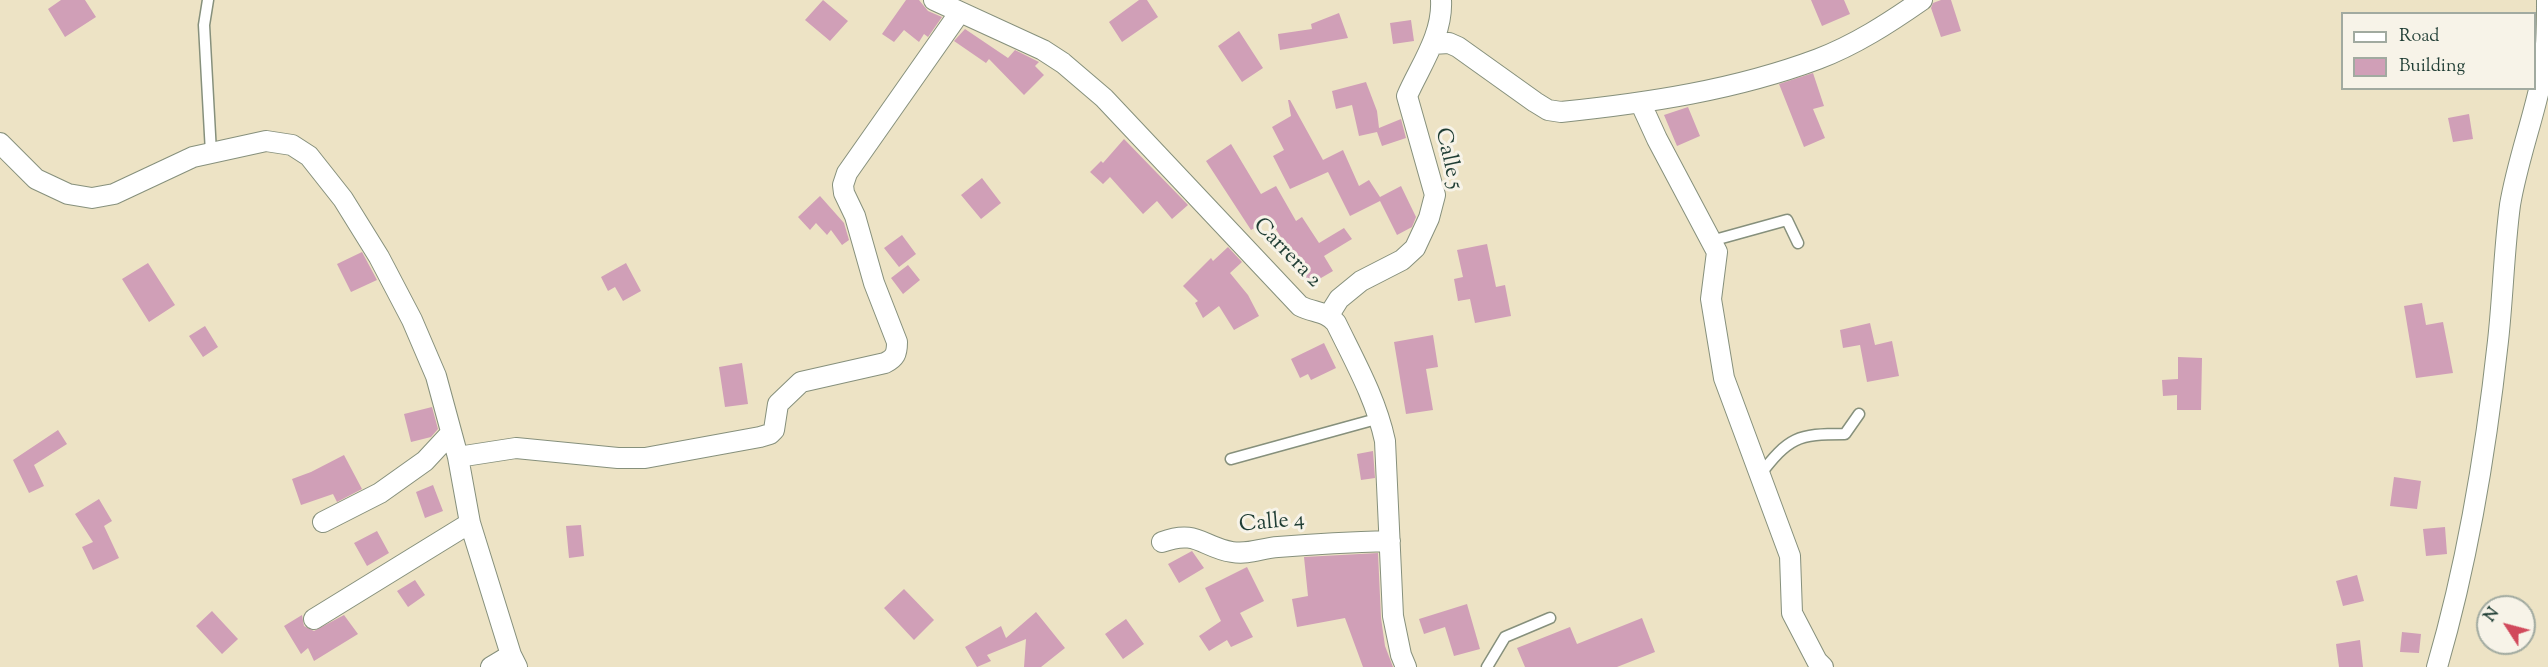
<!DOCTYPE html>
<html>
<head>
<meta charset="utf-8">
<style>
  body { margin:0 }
  #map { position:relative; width:2548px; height:667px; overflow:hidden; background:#ede3c5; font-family:"Sorts Mill Goudy",serif }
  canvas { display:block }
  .legend { position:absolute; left:2341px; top:12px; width:195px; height:78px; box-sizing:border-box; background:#f7f3e8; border:2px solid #a1aaa0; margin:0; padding:8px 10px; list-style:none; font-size:18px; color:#1f3d34 }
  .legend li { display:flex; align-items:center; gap:12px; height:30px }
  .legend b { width:30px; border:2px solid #a1aaa0 }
  .north { position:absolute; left:2476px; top:595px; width:60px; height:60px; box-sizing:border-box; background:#f7f3e8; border:2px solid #a1aaa0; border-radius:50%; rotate:306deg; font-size:16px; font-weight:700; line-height:24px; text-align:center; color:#1f3d34 }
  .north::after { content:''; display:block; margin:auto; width:21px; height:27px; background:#d1495b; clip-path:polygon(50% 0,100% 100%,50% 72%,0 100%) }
</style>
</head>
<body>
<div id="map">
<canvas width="2548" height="667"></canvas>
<ul class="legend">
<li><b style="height:8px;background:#fff"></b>Road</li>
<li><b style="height:16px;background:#d09fb7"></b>Building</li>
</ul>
<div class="north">N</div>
</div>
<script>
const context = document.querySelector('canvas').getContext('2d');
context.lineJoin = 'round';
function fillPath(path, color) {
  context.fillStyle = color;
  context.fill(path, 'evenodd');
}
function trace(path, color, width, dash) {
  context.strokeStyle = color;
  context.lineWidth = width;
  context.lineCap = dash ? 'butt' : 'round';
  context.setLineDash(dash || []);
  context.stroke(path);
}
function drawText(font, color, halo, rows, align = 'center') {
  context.font = font + ' "Sorts Mill Goudy",serif';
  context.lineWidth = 6;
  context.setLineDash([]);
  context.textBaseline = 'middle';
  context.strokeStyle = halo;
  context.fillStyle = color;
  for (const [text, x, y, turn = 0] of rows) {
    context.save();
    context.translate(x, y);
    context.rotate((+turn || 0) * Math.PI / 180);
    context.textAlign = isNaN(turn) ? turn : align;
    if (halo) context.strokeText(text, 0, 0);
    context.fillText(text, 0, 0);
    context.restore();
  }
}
fillPath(new Path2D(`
  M61 0H85L96 17 65 37 48 9Z
  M823 0 848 21 830 41 805 20Z
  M906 0H919L928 11 942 17 928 37 924 34 919 42 904 30 894 42 882 34Z
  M1139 0H1147L1158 17 1122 42 1109 22Z
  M1811 0H1844L1850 14 1822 26Z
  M1941 0H1951L1961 31 1941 37 1931 8 1933 3Z
  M1339 13 1348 38 1280 50 1278 34 1312 29 1311 24Z
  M1411 20 1414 41 1393 44 1390 23Z
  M965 29 1008 58 1015 50 1039 62 1035 66 1044 75 1024 95 989 59 986 63 954 41Z
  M1239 31 1263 68 1242 82 1218 46Z
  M1813 73 1824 106 1813 109 1825 138 1804 147 1779 84Z
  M1366 82 1377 111 1379 128 1401 119 1406 138 1382 146 1377 132 1359 136 1352 105 1336 109 1332 91Z
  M1288 100H1290L1323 160 1343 150 1359 186 1369 180 1380 197 1401 186 1416 217 1412 227 1397 235 1380 201 1350 216 1328 172 1290 189 1273 156 1284 150 1272 127 1291 116Z
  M1688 107 1700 136 1677 146 1664 115Z
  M2469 114 2473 139 2453 142 2448 118Z
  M1124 139 1188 205 1172 219 1157 201 1143 214 1110 177 1103 184 1090 172 1101 161 1103 163Z
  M1231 144 1261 194 1276 186 1296 221 1302 217 1319 243 1344 228 1352 239 1324 256 1333 271 1309 285 1270 219 1251 230 1206 161Z
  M982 178 1001 203 981 219 961 195Z
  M820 196 844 223 849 240 842 245 831 230 827 235 816 223 810 230 798 217Z
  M902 235 916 254 899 267 884 248Z
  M1487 244 1496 287 1505 285 1511 316 1475 323 1470 299 1458 301 1454 279 1463 277 1457 250Z
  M1228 247 1242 262 1230 273 1248 295 1259 316 1234 330 1219 306 1203 318 1195 303 1198 301 1183 286 1211 258 1213 261Z
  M362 252 377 280 351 292 337 264Z
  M148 263 175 305 149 322 122 279Z
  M626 263 641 291 623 301 615 287 608 291 601 277Z
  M908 265 920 280 903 294 891 278Z
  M2422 303 2426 325 2443 322 2453 373 2416 378 2404 306Z
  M1870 323 1875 345 1892 341 1899 376 1867 382 1860 345 1843 348 1840 330Z
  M205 326 218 347 203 357 189 336Z
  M1433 335 1438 367 1426 369 1433 410 1406 414 1394 342Z
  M1324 343 1336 368 1311 380 1308 374 1300 378 1291 359Z
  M2178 357 2202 358 2201 410H2177V395L2163 396 2162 380 2178 379Z
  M742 363 748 404 725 407 719 367Z
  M432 407 438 429 431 437 411 442 404 414Z
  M58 430 67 444 34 465 44 486 29 493 13 460Z
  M1373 451 1375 478 1361 480 1357 454Z
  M344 455 362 489 337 502 333 494 301 505 292 479 311 472Z
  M2394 477 2421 481 2417 509 2390 506Z
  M433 485 443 511 425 518 416 492Z
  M99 499 112 521 104 526 119 558 93 570 82 547 93 542 75 514Z
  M581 525 584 556 569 558 566 526Z
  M2445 527 2447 554 2426 556 2423 529Z
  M377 531 389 553 367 566 354 543Z
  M1192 551 1204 568 1179 583 1168 564Z
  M1378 553 1381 618 1385 646 1393 667H1363L1345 618 1297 627 1292 599 1308 596 1304 557Z
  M1247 567 1264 601 1240 613 1253 637 1231 647 1227 640 1209 651 1199 636 1221 621 1205 588Z
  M2357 575 2364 601 2343 606 2336 581Z
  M415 580 425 595 408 607 397 591Z
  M904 589 934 620 914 640 884 608Z
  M1467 604 1480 649 1454 656 1445 627 1424 634 1419 619Z
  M212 611 238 639 222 654 196 626Z
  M1036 612 1065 648 1041 667H1024L1026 639 987 655 991 661 977 667 965 647 1001 626 1006 638Z
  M302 615 304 626 314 631 344 615 358 634 314 661 308 648 301 654 284 626Z
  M1642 618 1655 652 1617 667H1525L1517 648 1570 627 1577 644Z
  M1126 619 1144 644 1123 659 1105 634Z
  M2402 632 2421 634 2419 653 2400 652Z
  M2360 640 2363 667H2339L2336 644Z`), '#d09fb7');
const lane = new Path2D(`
  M208 0 204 25 211 153
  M1711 241 1787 220 1798 243
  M1231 459 1380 418
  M1759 476C1789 437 1797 434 1845 434L1859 414
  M1487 667 1505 637 1550 618`);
const street = new Path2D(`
  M934 0 1043 50 1063 63 1104 98 1300 306C1314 313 1326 311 1336 323 1355 362 1376 399 1385 441L1393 616 1401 655 1406 667
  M1432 44 1449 43 1458 47 1535 102 1548 110 1561 112C1648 103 1735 90 1818 59 1855 45 1889 23 1922 0
  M1641 104 1657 139 1717 252 1711 299 1724 378 1790 556 1792 613 1817 661 1823 667
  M0 143 36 179 68 194 92 198 114 194 193 157 266 141 292 145 309 156 343 199 379 257 412 320 436 376 458 457 470 523 511 655 517 667
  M1329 315 1339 299 1361 281 1402 260 1415 248 1429 218 1435 195 1407 96C1420 66 1443 35 1441 0
  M458 457 516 448 618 458H645L760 437 770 434 774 430 778 404 801 382 885 363C895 358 897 354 897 342L874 283 855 216 844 193 843 185 847 173 960 12
  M323 522 380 493 425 461 451 433
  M1162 542C1197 529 1202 547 1232 552 1249 555 1262 548 1278 547 1315 544 1353 542 1390 541
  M314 619 470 523
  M491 667 511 655
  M2437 667C2468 561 2486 451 2498 341 2503 296 2504 250 2510 205 2517 163 2532 123 2541 81 2547 55 2547 27 2547 0`);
trace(lane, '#86907c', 13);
trace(street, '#86907c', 22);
trace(lane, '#fff', 10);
trace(street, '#fff', 20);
drawText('22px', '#1f3d34', '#f7f3e8', [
  ["Calle 5",1447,159,77],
  ["Carrera 2",1286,254,46],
  ["Calle 4",1272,524,-5]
]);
</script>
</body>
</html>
